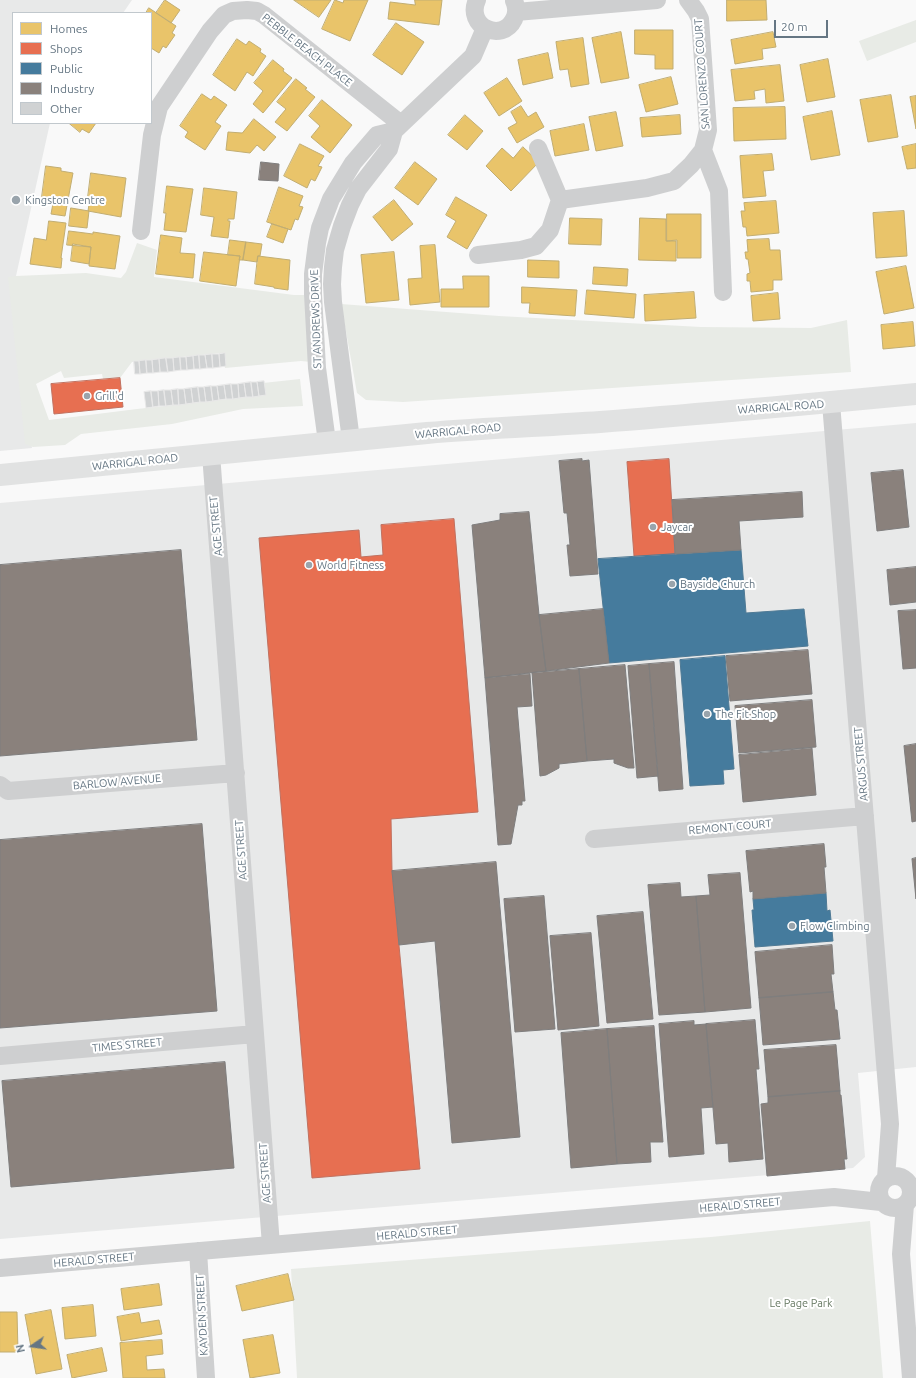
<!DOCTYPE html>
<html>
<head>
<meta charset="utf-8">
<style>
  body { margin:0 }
  #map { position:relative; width:916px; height:1378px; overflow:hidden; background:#f9f9f9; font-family:Ubuntu,sans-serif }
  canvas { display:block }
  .legend { position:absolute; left:12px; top:12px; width:140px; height:112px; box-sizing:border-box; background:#fff; border:1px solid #c1c8cd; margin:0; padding:5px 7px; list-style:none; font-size:12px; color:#657683 }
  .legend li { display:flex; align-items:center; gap:8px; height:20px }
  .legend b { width:20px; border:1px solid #c1c8cd }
  .north { position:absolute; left:12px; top:1326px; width:40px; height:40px; -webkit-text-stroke:3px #fff; paint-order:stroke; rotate:257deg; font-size:11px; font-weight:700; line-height:16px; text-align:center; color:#657683 }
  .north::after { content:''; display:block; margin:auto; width:14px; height:18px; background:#657683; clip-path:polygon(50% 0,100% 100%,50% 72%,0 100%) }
  .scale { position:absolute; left:774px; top:20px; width:54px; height:18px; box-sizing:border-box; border:2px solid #657683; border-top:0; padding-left:5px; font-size:12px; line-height:14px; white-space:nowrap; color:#657683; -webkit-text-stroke:3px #fff; paint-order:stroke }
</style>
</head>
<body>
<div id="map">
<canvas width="916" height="1378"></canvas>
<ul class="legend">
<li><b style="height:11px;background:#e9c46a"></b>Homes</li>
<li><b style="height:11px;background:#e76f51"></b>Shops</li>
<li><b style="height:11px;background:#457b9d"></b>Public</li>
<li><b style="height:11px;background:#8a817c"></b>Industry</li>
<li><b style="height:11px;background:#d0d2d3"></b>Other</li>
</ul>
<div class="north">N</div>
<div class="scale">20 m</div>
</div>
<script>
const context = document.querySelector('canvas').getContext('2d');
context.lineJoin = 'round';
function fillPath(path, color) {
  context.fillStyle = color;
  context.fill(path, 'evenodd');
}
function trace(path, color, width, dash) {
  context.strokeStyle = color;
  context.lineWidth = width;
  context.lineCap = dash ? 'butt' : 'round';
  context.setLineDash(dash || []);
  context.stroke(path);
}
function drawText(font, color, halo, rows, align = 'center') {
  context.font = font + ' Ubuntu,sans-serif';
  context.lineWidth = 4;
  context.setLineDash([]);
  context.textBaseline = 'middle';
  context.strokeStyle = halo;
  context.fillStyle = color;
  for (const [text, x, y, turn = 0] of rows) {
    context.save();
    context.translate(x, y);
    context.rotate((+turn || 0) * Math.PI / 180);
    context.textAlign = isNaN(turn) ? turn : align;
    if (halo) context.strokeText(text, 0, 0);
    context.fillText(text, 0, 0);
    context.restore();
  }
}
fillPath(new Path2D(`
  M0 0H132L123 13H13V123H50L16 276 32 448 0 451Z
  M916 423V1067L858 1073 865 1157 853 1168 0 1239V503Z`), '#e8e9e9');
fillPath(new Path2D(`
  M916 20V42L867 61 859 41Z
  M137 243 157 250 154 277 294 295H308L311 362 301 361 225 368 223 353 132 362 120 378 103 379 102 374 64 378 61 371 36 384 49 420 137 409 264 395 263 383 300 379 303 406 243 409 172 424 81 434 65 445 33 447 25 444 8 277 16 276 86 273 121 278 126 272Z
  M341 304 499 316 701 327 811 328 847 320 851 372 403 402 366 400 357 393Z
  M870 1221 883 1378H297L291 1269 711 1237Z`), '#e8ebe6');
const homes = new Path2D(`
  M165 0 180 10 171 23 156 13Z
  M294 0H331L319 17Z
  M335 0 343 3 344 0H368L350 41 322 29Z
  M415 0H442L439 25 388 19 390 2 415 5Z
  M727 0H766L767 20 727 21Z
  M149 8 176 26 172 33 175 35 166 48 163 46 159 53 151 48V13H146Z
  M396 23 424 42 402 75 373 55Z
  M635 30H673V69H655V55L635 54Z
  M621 32 629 78 601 83 592 38Z
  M773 32 776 47 762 49 763 59 735 64 731 40Z
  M583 38 589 84 571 87 568 69 560 70 556 42Z
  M237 39 246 45 249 41 261 49 260 52 266 56 253 76 247 72 235 91 213 75Z
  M548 53 553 78 523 85 518 60Z
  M828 59 835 97 807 102 800 65Z
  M273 60 284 69 283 71 292 78 263 113 253 104 263 91 254 83Z
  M780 65 784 101 766 103 765 89 754 91 755 99 735 101 731 70Z
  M671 77 678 104 646 112 639 85Z
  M507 78 522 101 499 116 484 93Z
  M296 79 307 88 305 89 315 97 287 131 275 122 286 109 277 102Z
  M202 94 211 100 214 96 227 105 215 122 221 126 205 150 185 137 188 132 180 126Z
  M891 95 898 137 868 142 860 100Z
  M916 96V129L910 97Z
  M322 100 352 125 330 153 311 137 320 126 309 116Z
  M521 106 528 117 536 112 544 127 517 143 508 128 517 123 511 112Z
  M785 107 786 139 734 141 733 108Z
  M832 111 840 155 811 160 803 117Z
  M616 112 623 146 596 151 589 117Z
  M465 115 483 131 467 150 448 135Z
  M680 115 681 134 642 137 640 118Z
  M254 119 276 137 264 151 257 145 250 153 226 150 228 132 242 133Z
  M69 123H96L89 133 82 129 80 132Z
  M584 124 589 150 555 156 550 131Z
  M300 144 324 156 318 166 322 167 315 181 311 179 307 188 284 176Z
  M916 144V168L907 169 902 147Z
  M523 147 539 162 511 191 486 166 502 148 513 158Z
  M772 154 774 170 763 171 766 196 743 198 740 156Z
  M415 162 437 179 418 205 395 188Z
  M46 166 61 168V171L73 173 65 216 51 214 54 198 42 197Z
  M91 173 126 178 121 217 88 211 90 198 88 197Z
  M167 186 193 189 186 232 164 230 166 213H164Z
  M279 187 303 196 299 206 303 207 298 220 295 219 291 230 267 222Z
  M204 188 237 192 234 219H228V221H230L228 238 211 236 214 217 201 215Z
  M456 197 487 215 467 249 447 237 456 221 446 215Z
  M394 200 413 224 392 241 373 217Z
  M776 201 779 233 747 236 746 227H743L741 211H745L744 203Z
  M71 208 89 211 87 228 69 226Z
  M904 211 907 256 876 258 873 213Z
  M667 214H701V258H677V240L667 241Z
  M570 218 602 219 601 245 569 244Z
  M640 218 666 219V241H676V261L639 260Z
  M49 221 66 223 61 258H62L61 268 30 264 34 238 46 240Z
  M272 224 288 229 283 243 267 237Z
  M69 231 93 234V232L120 236 115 269 89 266 91 247 67 245Z
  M161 235 182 238 180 253 195 254 193 278 156 274Z
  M769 239 770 250H780L782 280H773V290L751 292 750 281H747V274L750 273 748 259H746L745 252H748L747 240Z
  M230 240 246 242 243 260H239L240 256 228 255Z
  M246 242 262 244 260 256H258L257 262 243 260Z
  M73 244 91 247 89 264 71 261Z
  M435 245 440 302 410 305 408 279 422 278 420 246Z
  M204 252 240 256 236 286 200 281Z
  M394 252 399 300 366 303 361 255Z
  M258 256 290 260 288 290 274 288V287L255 284Z
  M528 260 559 261V278L528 277Z
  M906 266 914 308 884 314 876 272Z
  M594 267 628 269 627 286 593 284Z
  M463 276H489V307H441V289H463Z
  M522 287 577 290 575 316 529 313 530 303H522Z
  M587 290 636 294 634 318 585 314Z
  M694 292 696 318 645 321 644 295Z
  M778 293 780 319 753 321 751 296Z
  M913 322 915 346 883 349 881 325Z
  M288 1274 294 1300 242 1311 236 1286Z
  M159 1284 162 1305 124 1310 121 1289Z
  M93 1305 96 1336 65 1339 62 1308Z
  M51 1310 62 1369 36 1374 25 1315Z
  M0 1312H17L18 1352H0Z
  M139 1313 141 1323 159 1320 162 1334 121 1341 117 1317Z
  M273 1335 280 1373 250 1378 243 1340Z
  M162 1340 163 1354 146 1356 147 1370 164 1369 165 1378H123L120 1343Z
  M102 1348 107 1371 72 1378 67 1355Z`);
fillPath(homes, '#e9c46a');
trace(homes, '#c1ad72', 1);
const shops = new Path2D(`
  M120 378 123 407 54 414 51 384Z
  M669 459 675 554 634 556 627 462Z
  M454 519 478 812 391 819 392 871 420 1169 312 1178 259 538 359 530 361 557 383 555 381 525Z`);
fillPath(shops, '#e76f51');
trace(shops, '#c07160', 1);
const public = new Path2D(`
  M741 550 746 613 804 609 808 646 609 663 598 559Z
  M725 656 734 769 723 770 724 784 690 786 680 660Z
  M826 893 827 911 830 910 833 941 755 947 752 910H754L753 899Z`);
fillPath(public, '#457b9d');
trace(public, '#4f7a95', 1);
const industry = new Path2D(`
  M261 162 279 164 278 181 259 180Z
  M582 459V461L589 460 598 574 570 576 567 545H570L567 513H564L559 461Z
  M903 470 909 527 877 531 871 473Z
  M802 492 803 517 739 521 741 550 675 554 672 500Z
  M529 512 539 615 546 671 485 678 472 525 500 520V514Z
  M181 550 197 740 0 756V565Z
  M916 567V602L890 605 887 570Z
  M603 609 609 663 546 671 539 615Z
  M916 610V668L903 669 898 611Z
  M808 650 812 694 730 701 726 656Z
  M674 662 683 789 659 791 649 664Z
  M649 664 658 776 637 778 628 666Z
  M625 665 634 768H628L614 763V759L587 761 579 669Z
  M579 669 587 761 559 764V768L546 775 540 776 532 673Z
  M530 674 532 706 517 707 525 801H522V805H518L511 844 498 845 485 678Z
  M812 700 816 747 739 753 735 706Z
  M916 744V821L912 822 904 746Z
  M812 748 816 795 743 802 739 755Z
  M202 824 217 1011 0 1028V840Z
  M824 844 826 867H824L826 893 753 899V891L750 892 746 851Z
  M916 858V899L912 859Z
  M496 862 520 1137 452 1143 435 941 399 945 392 871Z
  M740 873 751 1008 705 1012 696 896 710 895 708 875Z
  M680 883 681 897 696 896 705 1012 659 1015 648 885Z
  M544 896 555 1029 515 1032 504 899Z
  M643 912 653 1019 607 1023 597 916Z
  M591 933 599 1026 558 1030 550 936Z
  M832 945 834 974H831L833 992 759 998 755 952Z
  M833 992 835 1010H837L840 1039 763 1045 759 998Z
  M755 1020 759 1069H756L763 1159 729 1162 728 1143 716 1144 706 1024Z
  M694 1021V1025L706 1024 713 1107 701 1108 704 1154 669 1157 659 1024Z
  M654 1026 663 1142H650L651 1162 617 1164 607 1029Z
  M607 1029 617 1164 571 1168 561 1033Z
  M836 1045 840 1091 768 1097 764 1050Z
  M225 1062 234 1168 11 1187 2 1081Z
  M840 1091V1095H841L847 1159H844L845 1169 767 1176 761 1104 768 1103V1097Z`);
fillPath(industry, '#8a817c');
trace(industry, '#7f7e7e', 1);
const building = new Path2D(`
  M225 353 226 366 220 367 219 354Z
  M212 354 213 368H207L205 355Z
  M212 354H219L220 367 213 368Z
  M199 355 200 369H194L193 356Z
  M199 355H205L207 368 200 369Z
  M193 356 194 369 187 370 186 357Z
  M180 357 181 370 174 371 173 358Z
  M180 357H186L187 370H181Z
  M166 358 168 372H160L159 359Z
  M166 358H173L174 371 168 372Z
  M159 359 160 372 153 373 152 360Z
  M146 360 147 373 140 374 139 361Z
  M146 360H152L153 373H147Z
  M134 361H139L140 374H135Z
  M264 381 266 395 259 396 257 382Z
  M251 382H257L259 396 253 397Z
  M251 382 253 397H246L244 383Z
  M244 383 246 397 239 398 238 384Z
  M231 384H238L239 398 233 399Z
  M231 384 233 399H226L224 385Z
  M224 385 226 399 219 400 217 386Z
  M211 386H217L219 400 213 401Z
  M211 386 213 401 206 402 204 387Z
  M198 387H204L206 402H200Z
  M198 387 200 402 193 403 191 388Z
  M191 388 193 403 186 404 184 389Z
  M178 389H184L186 404 179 405Z
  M178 389 179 405H173L171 390Z
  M164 390H171L173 405 166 406Z
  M164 390 166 406H159L158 391Z
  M151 391H158L159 406 153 407Z
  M151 391 153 407 146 408 144 392Z`);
fillPath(building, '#d0d2d3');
trace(building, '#e8e8e8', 1);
trace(new Path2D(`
  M477 0C465 26 502 44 514 19 517 13 517 7 514 1
  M516 12 657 0
  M538 148 560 200
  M703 150 719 191 723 292
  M141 231 152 135 159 107 210 31 224 15 233 11 247 10 257 11 264 15 401 124
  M478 255 521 250 536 246 550 230 560 200 647 188 674 181 691 165 703 150 708 130 700 19 696 11 688 0
  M831 403 890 1124 886 1178
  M351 440 333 302 332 284 333 267 335 250 342 226 350 205 358 189 389 149 394 131
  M327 442 317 368 313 294V274L317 243 320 228 331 199 353 163 377 135 394 131 473 56 485 28
  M211 454 271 1245
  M0 785 8 791 236 773
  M594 839 865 816
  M0 1056 255 1034
  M879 1192a16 16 0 1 1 32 0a16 16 0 1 1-32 0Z
  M905 1205 901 1254 911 1378
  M198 1251 206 1378
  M0 1268 834 1197 881 1202`), '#cecfd0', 18);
trace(new Path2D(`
  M0 475 427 433C485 428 542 426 600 422 705 414 811 404 916 394`), '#e1e2e2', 22);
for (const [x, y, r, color] of [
  [16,200,5,"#99a4ac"],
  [87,396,4,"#99a4ac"],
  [653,527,4,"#99a4ac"],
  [309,565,4,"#99a4ac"],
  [672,584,4,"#99a4ac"],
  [707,714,4,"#99a4ac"],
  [792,926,4,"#99a4ac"]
]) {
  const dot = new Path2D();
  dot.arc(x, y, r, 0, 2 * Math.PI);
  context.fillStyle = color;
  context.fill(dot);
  trace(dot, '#fff', 1.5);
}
drawText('11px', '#657683', '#fff', [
  ["PEBBLE BEACH PLACE",307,50,38],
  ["SAN LORENZO COURT",702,74,-94],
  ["ST ANDREWS DRIVE",316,319,-92],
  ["WARRIGAL ROAD",781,407,-4],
  ["WARRIGAL ROAD",458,431,-5],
  ["WARRIGAL ROAD",135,462,-6],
  ["AGE STREET",216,526,-95],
  ["ARGUS STREET",861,764,-95],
  ["BARLOW AVENUE",117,782,-5],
  ["REMONT COURT",730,827,-5],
  ["AGE STREET",241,850,-94],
  ["TIMES STREET",127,1045,-5],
  ["AGE STREET",265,1173,-94],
  ["HERALD STREET",740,1205,-5],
  ["HERALD STREET",417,1233,-5],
  ["HERALD STREET",94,1260,-5],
  ["KAYDEN STREET",202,1315,-93]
]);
drawText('11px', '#657683', '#fff', [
  ["Kingston Centre",25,200],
  ["Grill'd",95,396],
  ["Jaycar",661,527],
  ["World Fitness",317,565],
  ["Bayside Church",680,584],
  ["The Fit Shop",715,714],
  ["Flow Climbing",800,926]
], 'left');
drawText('11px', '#687a64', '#fff', [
  ["Le Page Park",801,1303]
]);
</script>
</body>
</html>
